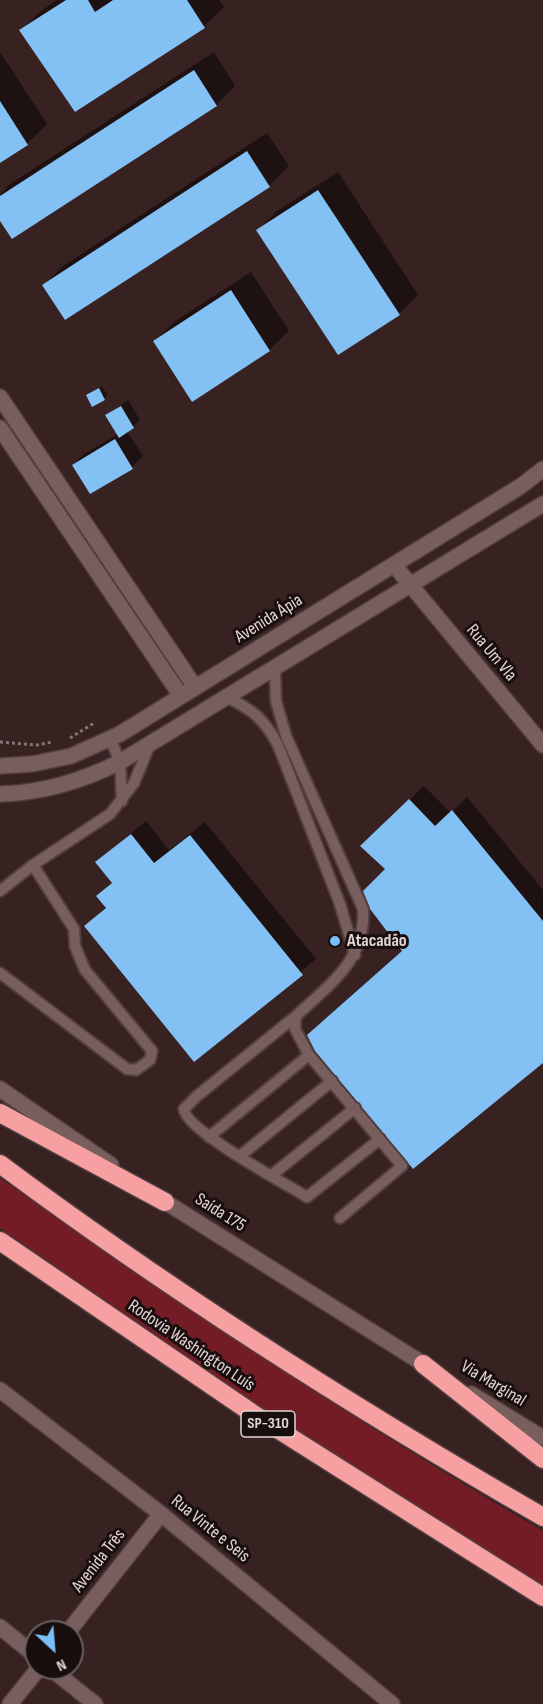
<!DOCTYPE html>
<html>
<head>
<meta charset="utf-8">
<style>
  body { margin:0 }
  #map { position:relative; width:543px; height:1704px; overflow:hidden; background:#372121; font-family:"Sofia Sans Condensed",sans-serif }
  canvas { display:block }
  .north { position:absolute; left:24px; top:1620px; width:60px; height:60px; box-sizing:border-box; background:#180e0e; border:2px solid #6a5e5e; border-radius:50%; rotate:154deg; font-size:16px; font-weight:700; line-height:24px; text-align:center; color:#e4d5d5 }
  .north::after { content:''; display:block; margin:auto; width:21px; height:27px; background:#79bff8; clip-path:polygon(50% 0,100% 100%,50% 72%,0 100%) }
</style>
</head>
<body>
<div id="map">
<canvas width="543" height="1704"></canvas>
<div class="north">N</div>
</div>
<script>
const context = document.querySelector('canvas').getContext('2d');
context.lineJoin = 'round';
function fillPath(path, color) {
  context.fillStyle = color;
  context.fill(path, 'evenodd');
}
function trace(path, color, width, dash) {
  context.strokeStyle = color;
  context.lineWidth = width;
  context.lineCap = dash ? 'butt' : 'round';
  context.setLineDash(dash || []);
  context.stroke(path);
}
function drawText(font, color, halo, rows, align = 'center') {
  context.font = font + ' "Sofia Sans Condensed",sans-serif';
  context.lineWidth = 6;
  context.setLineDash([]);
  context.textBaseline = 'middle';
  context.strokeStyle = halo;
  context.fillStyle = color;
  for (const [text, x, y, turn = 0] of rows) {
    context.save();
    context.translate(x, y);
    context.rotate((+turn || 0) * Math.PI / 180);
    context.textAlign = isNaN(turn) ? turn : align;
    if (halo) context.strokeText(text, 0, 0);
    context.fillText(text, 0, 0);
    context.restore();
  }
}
fillPath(new Path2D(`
  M0 1178C176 1303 356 1422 543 1531V1585L295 1430 0 1228Z`), '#731c26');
fillPath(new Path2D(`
  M57 0H219L224 7 204 26 75 110 21 30 41 11Z
  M0 52 47 124 28 143 0 161Z
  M214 52 235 86 216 105 0 218V195L10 184Z
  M267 133 289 166 269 186 66 318 44 285 63 266Z
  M338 172 418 295 399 314 258 230 277 211Z
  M251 272 289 331 269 350 155 341 174 322Z
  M102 386 107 395 104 398 87 395Z
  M128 400 140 420 127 431 143 456 132 467 73 465 84 454 118 434 107 416Z
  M424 786 451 813 467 797 543 890V1061L403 950 387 869 376 832Z
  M146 821 169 850 205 822 316 959 195 1060 86 926 107 906 98 896 113 881 97 862Z`), '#0007');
fillPath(new Path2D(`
  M66 0H88L95 12 113 0H187L205 28 75 112 19 30Z
  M194 70 217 106 12 239 0 221V196Z
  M0 101 28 145 0 163Z
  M247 151 270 187 65 320 42 285Z
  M318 190 400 315 338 355 256 230Z
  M231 290 270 351 192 402 153 341Z
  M99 388 105 400 92 407 86 395Z
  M121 406 134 428 119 438 105 415Z
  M115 439 133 469 90 494 72 465Z
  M409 799 435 826 452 810 543 921V1063L413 1169 315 1051 307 1035 402 951 370 909 363 891 385 869 360 846Z
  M131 834 154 863 190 835 303 975 194 1062 84 926 106 908 96 896 112 883 95 862Z`), '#83c1f5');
const lane = new Path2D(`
  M275 668 276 701 286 736 363 909C366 960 330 984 296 1016L295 1029 309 1055 402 1166 340 1218
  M227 697C254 711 264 719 278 745L340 904 355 955
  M110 738 120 762 122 801
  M0 891 33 865 110 814 134 783 150 744
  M0 973 127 1069 136 1070 150 1060 152 1051 85 970 75 946 74 929 33 865
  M296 1016 197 1096 184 1109C185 1130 286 1184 307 1197L380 1139
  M209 1137 309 1055
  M240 1156 332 1081
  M272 1175 355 1108`);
const street = new Path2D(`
  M0 397 195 687
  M0 428 181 696
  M394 565 543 745
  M0 1390 161 1514 392 1704
  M0 1627 36 1656
  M68 1632 161 1514
  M50 1668 95 1704
  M10 1704 39 1668`);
const secondary = new Path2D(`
  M0 766 32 764 71 756 120 734 521 486 543 469
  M0 794C43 793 82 781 120 762L543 504
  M0 1089 111 1165
  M156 1196 433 1370
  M471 1394 543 1438`);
const highway = new Path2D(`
  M0 1113 165 1202
  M0 1164C173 1293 356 1409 543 1517
  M0 1241 252 1413 543 1597
  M423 1364 543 1459`);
trace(lane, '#513f40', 14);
trace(street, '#513f40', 18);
trace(secondary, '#513f40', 18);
trace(highway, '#513f40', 21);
trace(new Path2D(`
  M70 738 94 723
  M0 742 37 745 52 742`), '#867373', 3, [3, 3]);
trace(lane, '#785e5d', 10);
trace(street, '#785e5d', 15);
trace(secondary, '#785e5d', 15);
trace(highway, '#f7a0a1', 18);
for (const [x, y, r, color] of [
  [335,941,6,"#79bff8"]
]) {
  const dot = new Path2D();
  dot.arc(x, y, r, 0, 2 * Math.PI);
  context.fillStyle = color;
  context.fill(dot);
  trace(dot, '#180e0e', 2);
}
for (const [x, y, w] of [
  [268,1424,54]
]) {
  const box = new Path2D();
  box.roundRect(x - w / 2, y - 13, w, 26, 4.5);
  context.fillStyle = '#180e0e';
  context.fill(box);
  trace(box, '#e4d5d5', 1.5);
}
drawText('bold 16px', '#e4d5d5', null, [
  ["SP-310",268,1424]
]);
drawText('18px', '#e4d5d5', '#180e0e', [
  ["Avenida Ápia",269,619,-32],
  ["Rua Um Vla",491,653,50],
  ["Saída 175",220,1213,32],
  ["Rodovia Washington Luís",191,1346,34],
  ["Via Marginal",493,1384,31],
  ["Rua Vinte e Seis",210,1529,39],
  ["Avenida Três",99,1561,-52]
]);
drawText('bold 18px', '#e4d5d5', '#180e0e', [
  ["Atacadão",347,941]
], 'left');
</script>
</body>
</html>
